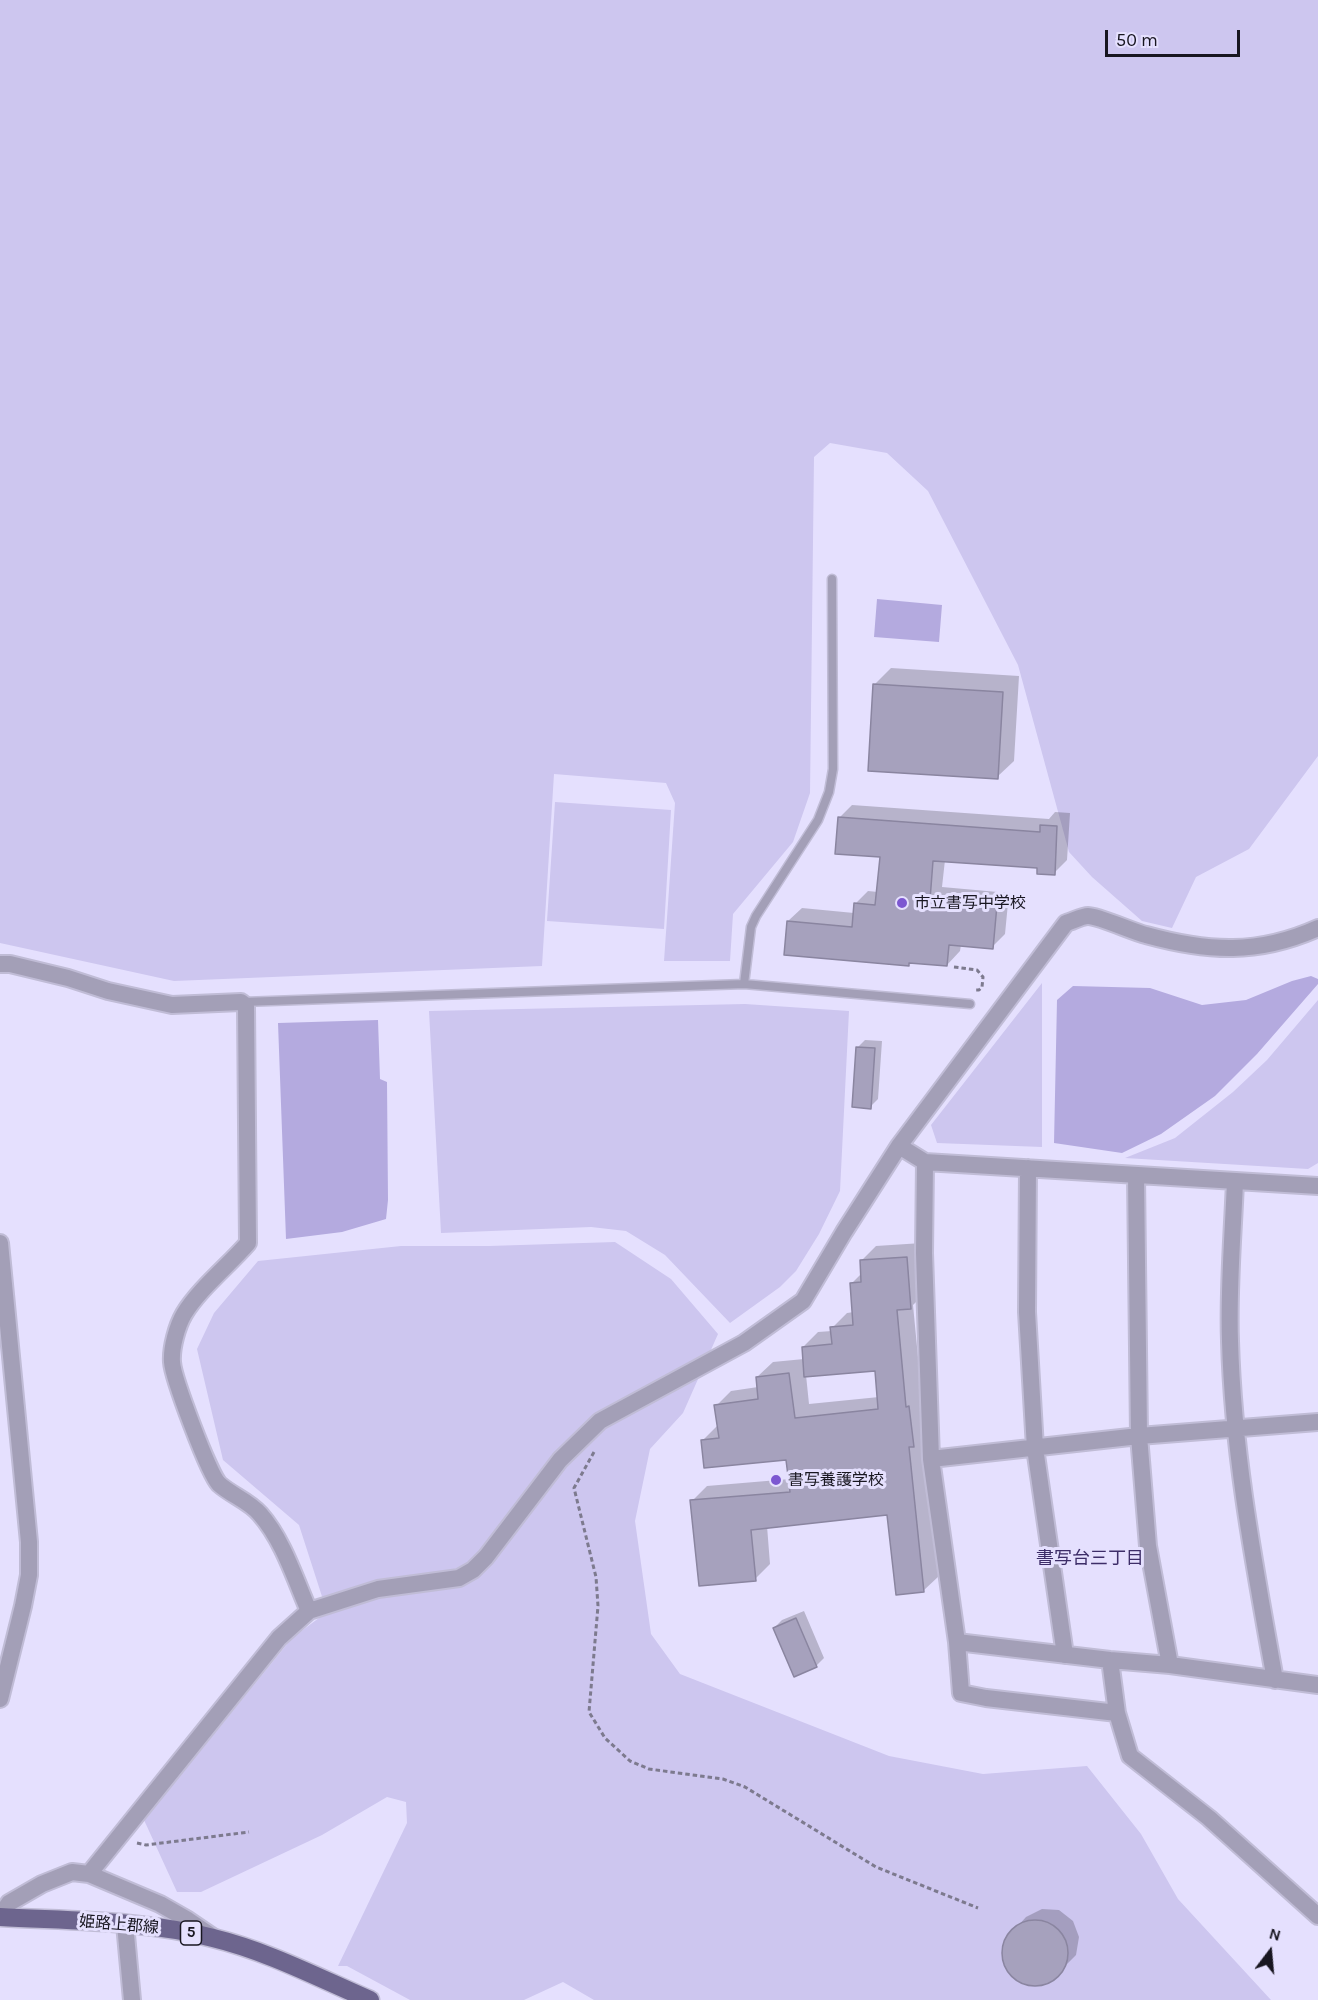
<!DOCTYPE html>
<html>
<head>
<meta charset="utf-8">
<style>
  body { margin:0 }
  #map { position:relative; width:1318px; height:2000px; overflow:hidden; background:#e5e0fe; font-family:Karla,sans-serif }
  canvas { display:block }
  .north { position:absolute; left:1240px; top:1922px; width:60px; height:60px; -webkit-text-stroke:4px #e5e0fe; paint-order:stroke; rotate:16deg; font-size:16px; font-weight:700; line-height:24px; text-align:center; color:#181620 }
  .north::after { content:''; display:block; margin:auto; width:21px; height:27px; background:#181620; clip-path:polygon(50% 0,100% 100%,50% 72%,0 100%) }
  .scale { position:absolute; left:1105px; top:30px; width:135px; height:27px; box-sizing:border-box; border:3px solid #181620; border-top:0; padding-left:8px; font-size:18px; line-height:21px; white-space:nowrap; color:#181620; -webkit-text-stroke:4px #e5e0fe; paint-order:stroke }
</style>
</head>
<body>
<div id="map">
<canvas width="1318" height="2000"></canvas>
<div class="north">N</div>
<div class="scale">50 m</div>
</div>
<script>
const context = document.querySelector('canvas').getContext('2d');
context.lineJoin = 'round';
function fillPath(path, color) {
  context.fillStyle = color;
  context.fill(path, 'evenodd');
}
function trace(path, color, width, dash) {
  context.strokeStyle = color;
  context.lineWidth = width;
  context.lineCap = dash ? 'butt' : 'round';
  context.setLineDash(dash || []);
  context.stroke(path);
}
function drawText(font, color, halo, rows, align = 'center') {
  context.font = font + ' Karla,"Noto Sans JP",sans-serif';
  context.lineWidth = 6;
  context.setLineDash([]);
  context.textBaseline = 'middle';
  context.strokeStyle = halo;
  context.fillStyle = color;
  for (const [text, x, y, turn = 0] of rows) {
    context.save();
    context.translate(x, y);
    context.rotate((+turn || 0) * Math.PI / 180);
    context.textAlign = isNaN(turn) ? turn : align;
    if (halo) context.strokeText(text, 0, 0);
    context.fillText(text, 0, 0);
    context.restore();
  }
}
fillPath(new Path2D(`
  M0 0H1318V756L1249 849 1196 877 1172 928 1142 921 1092 877 1069 852 1018 665 928 491 887 453 830 443 814 457 810 793 793 842 733 914 730 961H664L675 803 666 783 554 774 542 966 174 981 0 943Z
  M555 802 671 810 664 929 547 921Z
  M1042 983V1147L937 1143 931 1125Z
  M1318 1000V1163L1308 1169 1125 1158 1175 1138 1233 1092 1267 1060Z
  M745 1004 849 1011 840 1191 819 1234 796 1271 780 1287 730 1323 665 1255 626 1231 591 1227 441 1233 429 1011Z
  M615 1242 671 1279 718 1334 683 1413 650 1449 635 1521 651 1634 680 1674 889 1756 983 1774 1087 1766 1141 1834 1178 1899 1271 2000H594L563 1982 524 2000H410L347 1966H338L407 1823 406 1802 387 1797 322 1835 201 1892H177L144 1820 292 1638 327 1612 299 1525 223 1460 197 1349 214 1313 258 1261 401 1246H489Z`), '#cdc6ef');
fillPath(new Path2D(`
  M877 599 942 605 939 642 874 637Z
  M1311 976 1318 979V984L1257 1054 1215 1096 1161 1134 1122 1153 1054 1143 1057 1000 1073 986 1150 988 1202 1005 1246 1000 1292 981Z
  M378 1020 380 1079 387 1082 388 1200 386 1219 342 1232 286 1239 278 1023Z`), '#b4aadf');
fillPath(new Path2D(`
  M891 668 1019 676 1014 761 997 777 874 685Z
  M852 805 1049 819 1055 812 1070 813 1067 860 1054 873 1039 867 945 860 942 887 1009 893 1005 934 992 947 961 945 960 951 947 965 911 962 908 965 788 921 802 908 854 913 855 904 868 891 878 892 882 856 839 818Z
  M865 1040 882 1041 878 1099 870 1107 857 1048Z
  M922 1243 925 1293 913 1305 939 1576 923 1591 889 1514 767 1526 770 1564 755 1579 692 1501 707 1486 790 1479 788 1458 703 1440 718 1425 716 1406 731 1391 758 1387 757 1377 773 1362 804 1359 803 1347 818 1332 832 1331V1328L847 1313 854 1312 852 1283 862 1273 861 1261 876 1246ZM876 1369 879 1397 809 1404 806 1375Z
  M804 1611 824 1658 816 1666 774 1628 782 1620Z
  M1042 1909 1059 1910 1073 1921 1079 1937 1076 1955 1063 1968 1050 1980 1033 1984 1024 1982 1010 1971 1006 1964 1004 1946 1008 1937 1026 1917Z`), '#0003');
const building = new Path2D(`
  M873 684 1003 692 998 779 868 771Z
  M838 817 1040 832V825L1057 826 1055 875 1037 874V868L933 861 930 900 997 905 993 949 949 945 947 966 909 963V966L784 955 787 921 852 927 854 903 875 905 880 857 835 854Z
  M856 1047 875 1048 871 1109 852 1107Z
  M907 1257 911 1309 897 1310 906 1407 909 1406 914 1447H909L924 1592 896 1595 887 1515 751 1530 756 1581 699 1586 690 1500 790 1492 786 1460 704 1468 701 1440 719 1438 714 1405 758 1399 756 1377 789 1373 795 1418 878 1409 875 1371 804 1377 802 1347 832 1344 830 1327 853 1325 850 1283 861 1282 860 1260Z
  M796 1618 817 1667 794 1677 773 1628Z
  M1002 1953a33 33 0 1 1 66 0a33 33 0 1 1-66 0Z`);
fillPath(building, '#a6a1bd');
trace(building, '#8a85a0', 1.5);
const lane = new Path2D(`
  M744 984 751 927 756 916 818 820 829 792 833 769 832 579
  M243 1002 744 984 970 1004`);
const street = new Path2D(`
  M0 964H10L68 978 108 991 172 1005 241 1002 246 1006 248 1243C229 1265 199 1289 184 1314 177 1326 171 1348 172 1362 173 1378 209 1474 219 1484 231 1495 249 1501 260 1514 283 1540 295 1579 309 1611
  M899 1146 925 1162 1318 1186
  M925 1162 924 1253 931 1459 957 1642 1110 1660 1170 1665 1318 1685
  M1028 1168 1027 1312 1035 1448 1065 1655
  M1136 1175 1139 1436 1148 1546 1170 1665
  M1235 1181C1233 1234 1228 1288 1230 1341 1233 1455 1255 1568 1275 1680
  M0 1243 29 1542V1575L23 1606 0 1699
  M931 1459 1139 1436 1318 1422
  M957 1642 961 1693 986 1698 1117 1713
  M1110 1660 1117 1713 1130 1756 1209 1818 1318 1916
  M89 1874 279 1638 309 1611 378 1589 459 1578 473 1570 486 1557 560 1460 600 1421 744 1343 803 1301 844 1232 899 1146 1066 923C1073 921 1082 916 1088 916 1099 916 1133 932 1146 935 1208 952 1258 955 1318 928
  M0 1916 9 1903 42 1884 72 1872 89 1874 160 1904 188 1920 213 1937
  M125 1924 132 2000`);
const primary = new Path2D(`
  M0 1917C71 1921 144 1920 213 1938 267 1951 319 1978 370 2000`);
trace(lane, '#c0bcd6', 11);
trace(street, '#c0bcd6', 20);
trace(primary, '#c0bcd6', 21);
trace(new Path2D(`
  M954 967 977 970 983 977 982 987 979 990H974
  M594 1452 574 1488 596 1577 598 1606 589 1712 605 1738 630 1761 649 1769 723 1779 745 1787 876 1867 978 1908
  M137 1843 146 1845 249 1832`), '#7d7a8e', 3, [4.5, 3]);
trace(lane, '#a39fb7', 8);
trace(street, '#a39fb7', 16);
trace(primary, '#6d658e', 18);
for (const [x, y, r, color] of [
  [902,903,6,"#7c57d1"],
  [776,1480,6,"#7c57d1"]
]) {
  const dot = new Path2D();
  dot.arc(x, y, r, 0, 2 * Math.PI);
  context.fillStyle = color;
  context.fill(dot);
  trace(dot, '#e5e0fe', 2);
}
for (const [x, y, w] of [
  [191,1933,21]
]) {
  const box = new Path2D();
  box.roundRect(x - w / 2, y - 12, w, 24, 4.5);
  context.fillStyle = '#e5e0fe';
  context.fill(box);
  trace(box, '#181620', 1.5);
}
drawText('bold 15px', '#181620', null, [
  ["5",191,1933]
]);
drawText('16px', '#181620', '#e5e0fe', [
  ["市立書写中学校",914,903],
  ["書写養護学校",788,1480]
], 'left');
drawText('16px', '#181620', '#e5e0fe', [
  ["姫路上郡線",119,1925,5]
]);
drawText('18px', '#3d2d68', '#e5e0fe', [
  ["書写台三丁目",1090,1559]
]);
</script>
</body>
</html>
